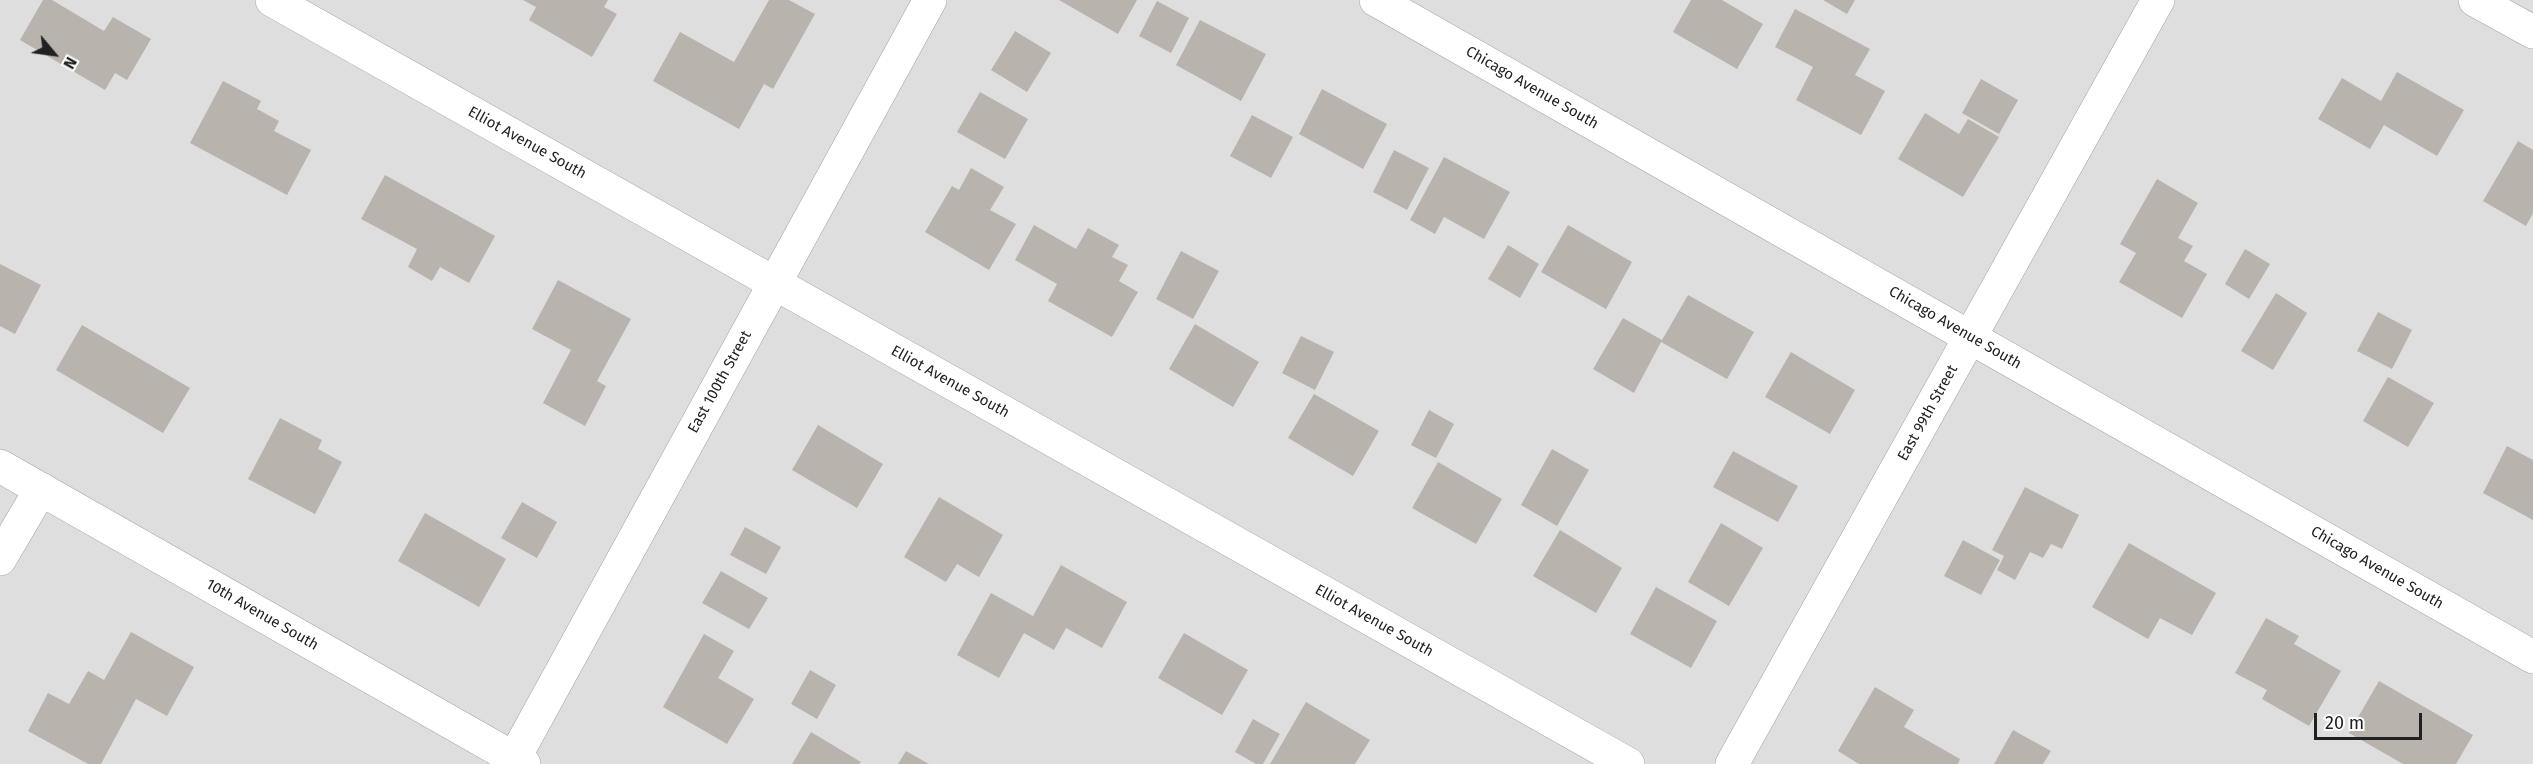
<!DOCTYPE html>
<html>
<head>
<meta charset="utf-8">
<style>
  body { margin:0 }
  #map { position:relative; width:2533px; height:764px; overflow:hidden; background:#f0eee9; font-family:"Fira Sans",sans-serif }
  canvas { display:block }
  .north { position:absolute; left:24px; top:24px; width:60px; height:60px; -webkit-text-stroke:4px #fff; paint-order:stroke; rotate:119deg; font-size:16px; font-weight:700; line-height:24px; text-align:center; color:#212121 }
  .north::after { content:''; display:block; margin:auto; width:21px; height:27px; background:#212121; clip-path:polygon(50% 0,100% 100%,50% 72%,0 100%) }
  .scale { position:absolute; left:2314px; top:713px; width:108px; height:27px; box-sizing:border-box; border:3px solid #212121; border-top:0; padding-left:8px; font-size:18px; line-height:21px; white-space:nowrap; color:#212121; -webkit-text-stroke:4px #fff; paint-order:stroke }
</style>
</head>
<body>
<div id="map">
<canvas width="2533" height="764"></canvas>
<div class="north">N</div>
<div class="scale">20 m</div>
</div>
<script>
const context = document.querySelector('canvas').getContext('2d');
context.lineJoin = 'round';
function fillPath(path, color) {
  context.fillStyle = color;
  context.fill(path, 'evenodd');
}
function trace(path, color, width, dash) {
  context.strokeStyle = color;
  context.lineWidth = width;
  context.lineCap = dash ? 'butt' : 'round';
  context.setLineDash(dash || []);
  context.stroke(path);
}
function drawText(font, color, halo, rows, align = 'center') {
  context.font = font + ' "Fira Sans",sans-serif';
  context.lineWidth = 5;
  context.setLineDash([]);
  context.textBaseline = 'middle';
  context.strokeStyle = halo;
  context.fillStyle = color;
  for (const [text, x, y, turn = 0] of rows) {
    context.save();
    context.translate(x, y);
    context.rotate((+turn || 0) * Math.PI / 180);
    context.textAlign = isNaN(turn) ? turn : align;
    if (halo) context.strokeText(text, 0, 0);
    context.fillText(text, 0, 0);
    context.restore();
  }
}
fillPath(new Path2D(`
  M0 0H2533V764H0Z`), '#dfdede');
fillPath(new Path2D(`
  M43 0H52L104 31 113 17 151 39 127 80 115 73 105 90 20 40Z
  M523 0H608L604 7 617 14 592 57 529 20 536 7Z
  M769 0H789L815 14 773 89 764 84 739 129 653 81 680 32 734 62Z
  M1059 0H1137L1118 34Z
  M1691 0H1722L1763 24 1737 69 1673 32Z
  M1823 0H1855L1847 14Z
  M1157 1 1189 18 1171 53 1139 36Z
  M1795 9 1870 49 1855 75 1885 91 1861 135 1796 100 1813 67 1775 47Z
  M1200 20 1266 54 1241 101 1176 65Z
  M1015 31 1051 53 1027 92 991 70Z
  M2397 72 2464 110 2437 156 2384 125 2370 149 2318 119 2342 78 2381 101Z
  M1981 79 2018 100 1999 134 1962 113Z
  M223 81 261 101 257 109 279 121 274 131 311 150 287 195 190 143Z
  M1322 89 1387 124 1363 169 1299 134Z
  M980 92 1028 119 1005 159 957 132Z
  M1925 113 1959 134 1968 119 1999 137 1963 197 1898 159Z
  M1252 115 1293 137 1271 178 1230 156Z
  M2518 141 2533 150V213L2526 226 2483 201Z
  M1394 150 1429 168 1407 210 1373 192Z
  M1444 157 1510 192 1484 239 1444 217 1435 234 1410 220Z
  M971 168 1004 187 990 210 1016 224 989 270 925 232 952 186 959 190Z
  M385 175 495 236 469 283 440 267 432 281 408 267 417 249 361 219Z
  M2157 179 2198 203 2178 238 2193 246 2184 261 2207 274 2182 318 2119 282 2136 253 2120 244Z
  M1034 225 1076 249 1088 228 1119 245 1112 257 1128 265 1119 281 1138 292 1112 337 1048 301 1057 284 1015 260Z
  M1568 225 1632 262 1606 309 1541 272Z
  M1508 245 1539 264 1520 298 1488 279Z
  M2245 249 2270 264 2249 299 2225 284Z
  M1181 251 1219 271 1193 319 1156 299Z
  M0 264 41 285 15 334 0 326Z
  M558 280 631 319 597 381 606 386 585 426 543 403 571 350 532 329Z
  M2276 293 2307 313 2273 370 2241 351Z
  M1688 295 1754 332 1727 379 1661 342 1634 393 1593 369 1623 318 1662 340Z
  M2378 312 2412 330 2392 369 2357 351Z
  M1195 324 1259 362 1233 407 1169 369Z
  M82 325 190 388 163 433 56 370Z
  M1301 336 1334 352 1315 390 1282 373Z
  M1791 352 1855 390 1830 434 1765 397Z
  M2388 377 2434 403 2408 447 2363 421Z
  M1314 394 1379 431 1353 476 1288 438Z
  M1429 410 1454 424 1436 458 1411 445Z
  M280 418 322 440 318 449 342 462 315 514 248 479Z
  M818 425 883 464 857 508 792 470Z
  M2507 446 2533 460V520L2483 493Z
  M1552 449 1589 470 1557 526 1521 505Z
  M1733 451 1798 486 1778 522 1713 487Z
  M1438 462 1502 499 1476 544 1412 508Z
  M2025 487 2079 515 2062 549 2051 544 2043 558 2030 552 2015 580 1997 570 2004 556 1992 550Z
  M939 497 1003 535 979 577 957 564 946 582 904 557Z
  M522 502 557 522 537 558 501 538Z
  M425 513 506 559 479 607 398 561Z
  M1721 523 1763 548 1729 606 1688 582Z
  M745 527 781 547 766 574 730 555Z
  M1560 530 1622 568 1596 613 1533 576Z
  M1963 540 2000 560 1981 595 1944 576Z
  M2129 543 2216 593 2192 635 2160 618 2148 639 2092 607Z
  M1061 565 1127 602 1102 648 1066 628 1054 650 1024 633 999 678 957 655 991 593 1033 616Z
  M721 571 768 598 749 629 702 603Z
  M1656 587 1717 621 1691 668 1630 634Z
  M2266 618 2299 636 2294 644 2341 671 2309 726 2262 699 2267 690 2235 673Z
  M131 632 194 667 167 716 136 699 101 764H88L28 731 48 693 69 704 88 671 104 680Z
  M1184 633 1248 670 1222 715 1158 678Z
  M704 634 734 651 718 678 754 699 727 744 663 707Z
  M810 670 836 685 817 719 791 704Z
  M2379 681 2473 735 2456 764H2403L2349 733Z
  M1875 687 1914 710 1904 727 1960 759 1958 764H1859L1838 751Z
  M1306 702 1370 740 1355 764H1270Z
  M1253 719 1280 734 1263 764H1256L1235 752Z
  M2013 730 2051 751 2043 764H1994Z
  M811 732 861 762 859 764H792Z
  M906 751 929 764H898Z`), '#b9b3ae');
const minor = new Path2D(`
  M272 0 1628 764
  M1376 0 2533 657
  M2475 0 2533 32
  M0 466 524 764
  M0 559 41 489
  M511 764 930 0
  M1732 764 2158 0`);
trace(minor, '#a2a2a2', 34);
trace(minor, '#fff', 33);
drawText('15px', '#212121', '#fff', [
  ["Chicago Avenue South",1532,88,30],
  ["Elliot Avenue South",527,143,29],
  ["Chicago Avenue South",1955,328,30],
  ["East 100th Street",720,382,-61],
  ["Elliot Avenue South",950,382,29],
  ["East 99th Street",1928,413,-61],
  ["Chicago Avenue South",2377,568,30],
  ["10th Avenue South",262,615,30],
  ["Elliot Avenue South",1374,621,29]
]);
</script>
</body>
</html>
